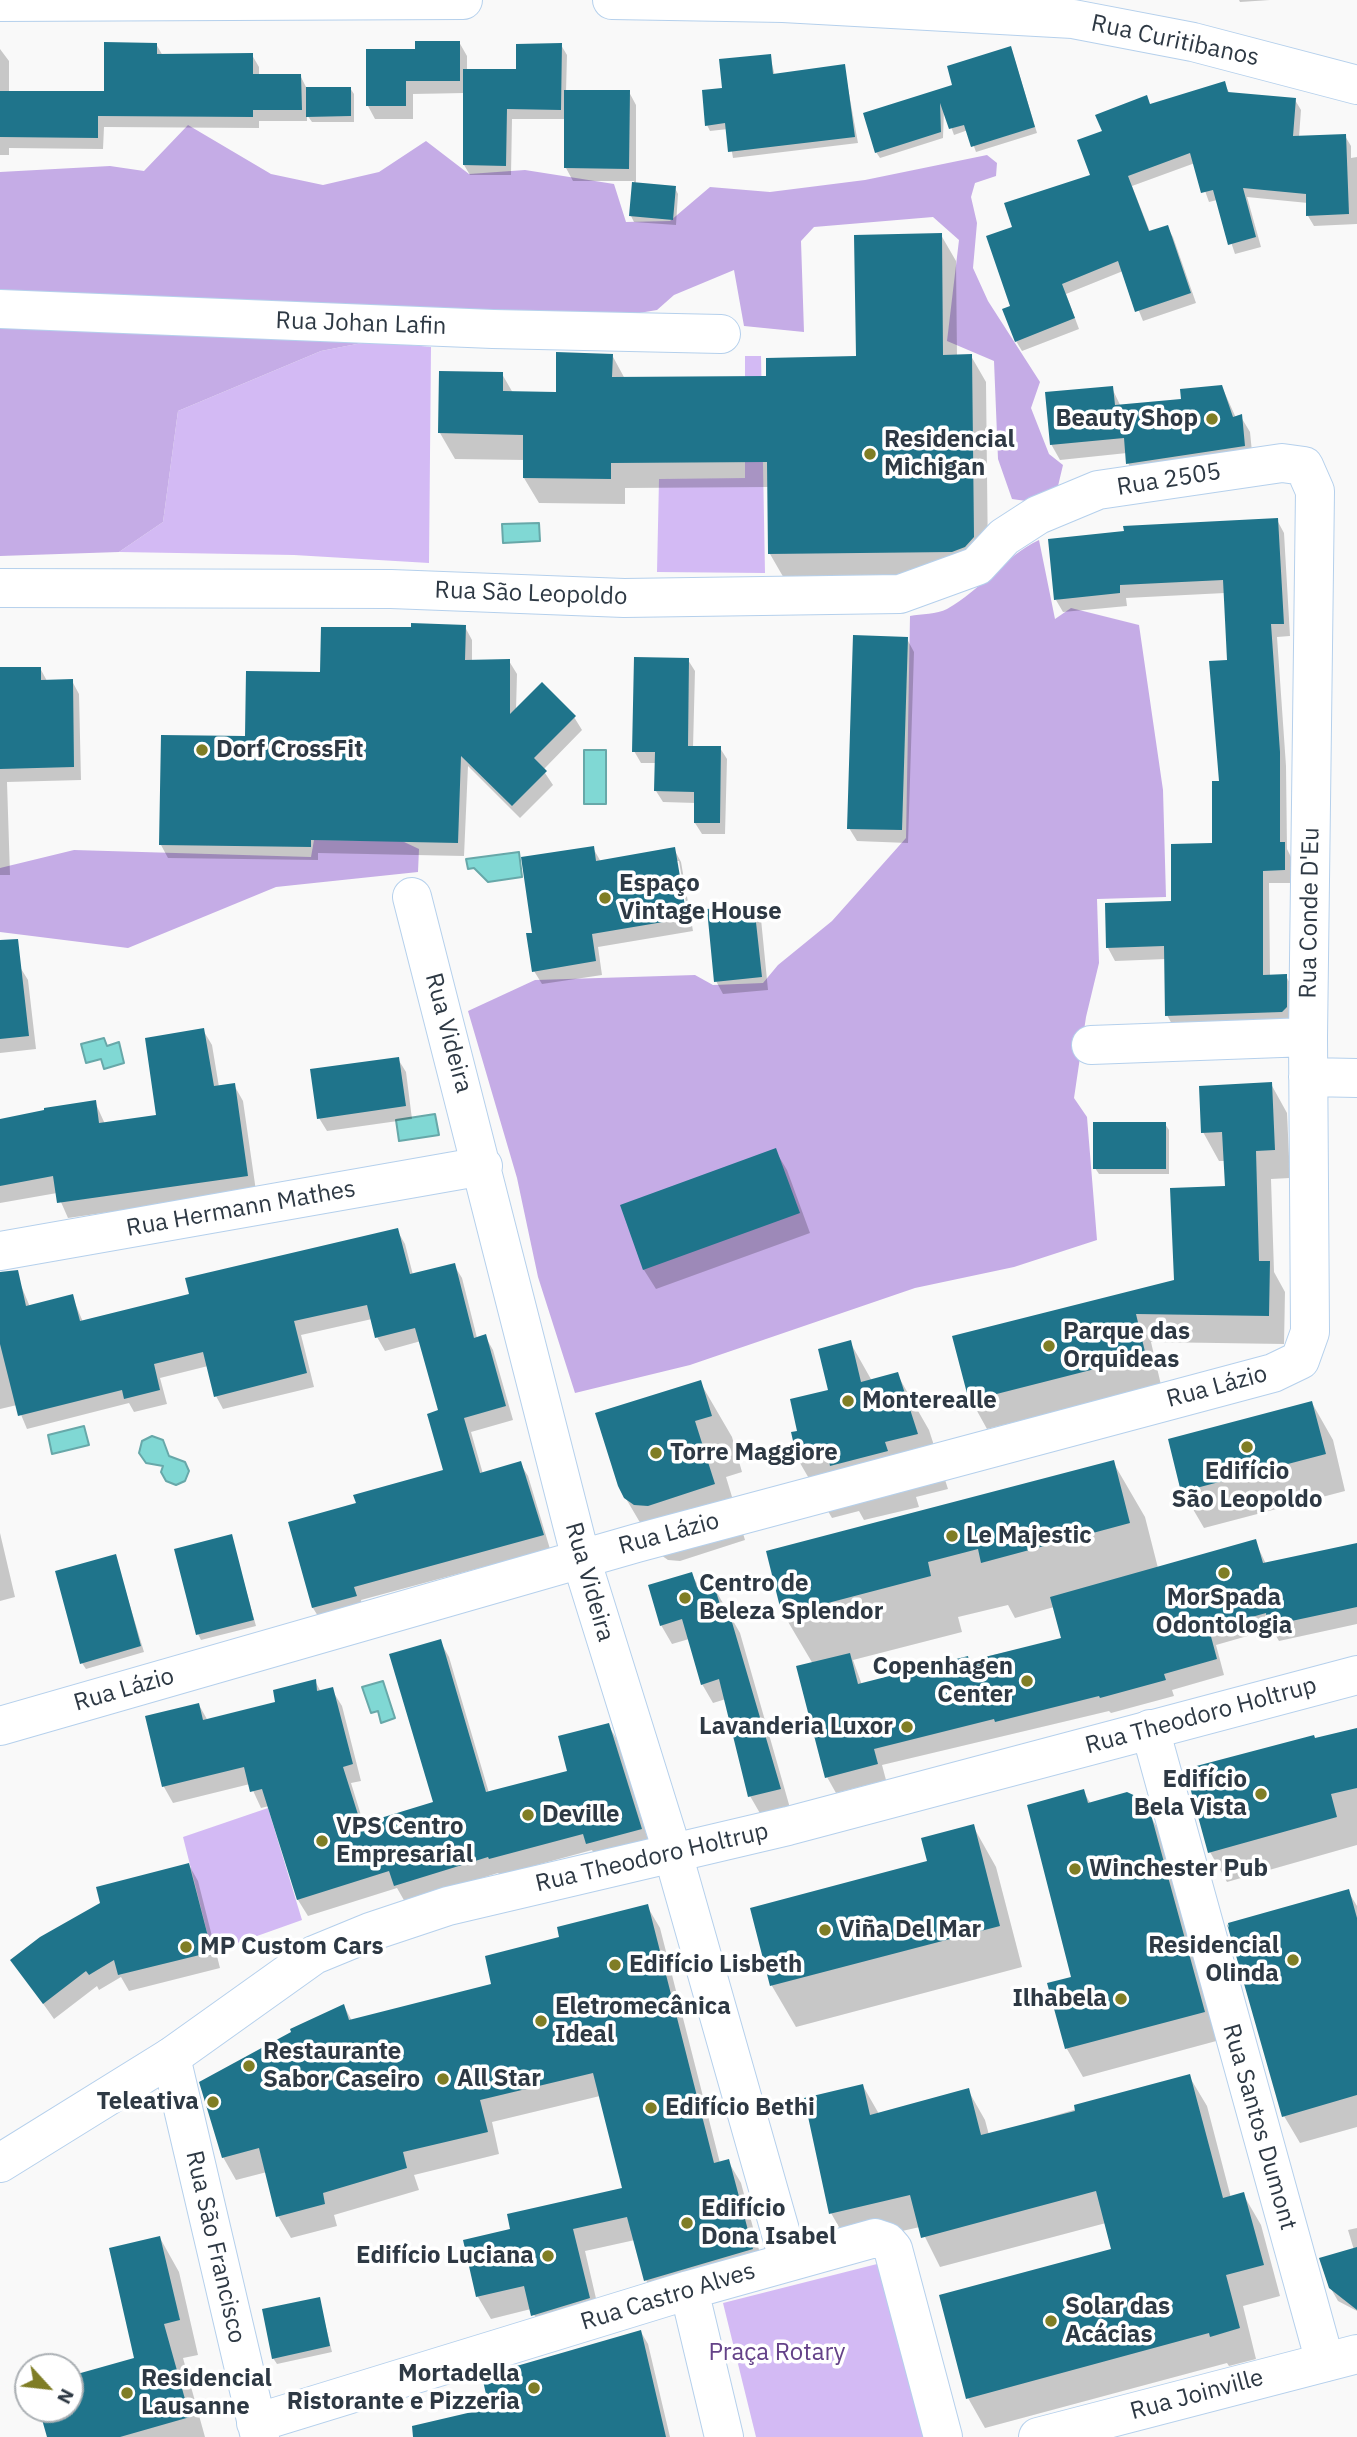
<!DOCTYPE html>
<html>
<head>
<meta charset="utf-8">
<style>
  body { margin:0 }
  #map { position:relative; width:1357px; height:2437px; overflow:hidden; background:#f9f9f9; font-family:"IBM Plex Sans",sans-serif }
  canvas { display:block }
  .north { position:absolute; left:14px; top:2353px; width:70px; height:70px; box-sizing:border-box; background:#fff; border:2px solid #abb0b4; border-radius:50%; rotate:117deg; font-size:19px; font-weight:700; line-height:28px; text-align:center; color:#2e3944 }
  .north::after { content:''; display:block; margin:auto; width:24px; height:32px; background:#7f7d25; clip-path:polygon(50% 0,100% 100%,50% 72%,0 100%) }
</style>
</head>
<body>
<div id="map">
<canvas width="1357" height="2437"></canvas>
<div class="north">N</div>
</div>
<script>
const context = document.querySelector('canvas').getContext('2d');
context.lineJoin = 'round';
function fillPath(path, color) {
  context.fillStyle = color;
  context.fill(path, 'evenodd');
}
function trace(path, color, width, dash) {
  context.strokeStyle = color;
  context.lineWidth = width;
  context.lineCap = dash ? 'butt' : 'round';
  context.setLineDash(dash || []);
  context.stroke(path);
}
function drawText(font, color, halo, rows, align = 'center') {
  context.font = font + ' "IBM Plex Sans",sans-serif';
  context.lineWidth = 7;
  context.setLineDash([]);
  context.textBaseline = 'middle';
  context.strokeStyle = halo;
  context.fillStyle = color;
  for (const [text, x, y, turn = 0] of rows) {
    context.save();
    context.translate(x, y);
    context.rotate((+turn || 0) * Math.PI / 180);
    context.textAlign = isNaN(turn) ? turn : align;
    if (halo) context.strokeText(text, 0, 0);
    context.fillText(text, 0, 0);
    context.restore();
  }
}
fillPath(new Path2D(`
  M372 341 431 347 429 563 294 555 119 552 163 522 178 411 321 351Z
  M745 356H761L765 573 657 572 659 479 745 478Z
  M268 1808 302 1920 212 1952 183 1837Z
  M885 2262 929 2437H756L723 2303Z`), '#d3baf4');
fillPath(new Path2D(`
  M188 125 271 174 323 185 379 172 426 141 469 174 525 170 614 184 626 222 670 221 710 187 770 192 865 180 987 155 997 163 996 176 975 183 971 197 977 223 973 268 988 301 1040 382 1031 408 1049 454 1063 465 1058 486 1033 502 1012 499 998 459 994 361 947 341 959 240 933 217 814 227 801 241 804 332 744 326 734 270 674 295 657 310 591 321 372 341 321 351 178 411 163 522 119 552 0 556V172L110 166 144 171Z
  M1039 540 1055 619 1071 608 1139 625 1163 790 1166 897 1097 899 1099 963 1086 1017 1074 1098 1087 1117 1097 1240 1014 1267 915 1288 690 1365 575 1393 538 1277 517 1178 468 1011 535 980 695 975 713 985 763 983 778 965 832 921 906 838 910 616C921 614 937 614 947 609 981 590 1004 557 1039 540Z
  M314 840 402 841 419 849 418 872 276 887 128 948 0 932V868L74 850 311 857Z`), '#c5ace6');
const water = new Path2D(`
  M539 523 540 541 503 543 502 524Z
  M584 750H606V804H584Z
  M519 852 522 877 488 882 474 868 468 869 466 859Z
  M104 1038 107 1046 119 1042 124 1063 104 1069 101 1059 86 1063 81 1044Z
  M435 1114 439 1135 399 1141 396 1120Z
  M84 1426 89 1445 52 1454 48 1435Z
  M152 1436 163 1440 169 1456 185 1462 189 1471 185 1481 176 1485 166 1481 161 1472 163 1466 146 1463 139 1453 142 1441Z
  M383 1681 395 1718 381 1723 378 1711 371 1713 362 1687Z`);
fillPath(water, '#80d8d4');
trace(water, '#67a8a9', 2);
fillPath(new Path2D(`
  M1239 0H1270L1240 2Z
  M459 42 467 56V70L517 71 561 45 567 55 566 92H629L636 105V184L675 188 678 194 676 225 634 222 631 216 634 181H573L566 168V119H512L511 175H470L464 165 465 93 413 94V119H375L368 106 417 50Z
  M156 44 163 56 252 55 259 67V75H300L307 89 350 88 354 94V122H312L307 115V121H259V128L104 127 103 149 9 148V155H0V49L9 61V93H106Z
  M1013 54 1037 133 976 152 968 130 954 135 944 107 943 138 880 158 876 152 954 86Z
  M770 56 775 76 844 66 858 143 733 158 728 129 710 131 707 125 724 89Z
  M1224 83 1230 94 1295 100 1301 110 1299 137 1345 136 1351 146V158L1357 157V224L1314 226 1308 216V203L1247 197 1261 247 1235 254 1217 200 1209 202 1195 163 1132 186 1150 232 1167 227 1173 237 1196 303 1143 321 1123 271 1066 294 1079 329 1022 351 1016 341 1012 307 1014 228 1093 176 1104 132 1151 106Z
  M941 235 956 261 957 356H971L986 382 988 564 979 573 785 580 770 554 769 487 625 488V504L539 503 524 478 525 460 455 459 440 433 502 374 513 393 557 394 612 355 625 379 768 378 858 358Z
  M1222 387 1236 418 1241 417 1250 432 1253 462 1137 479 1128 463 1127 453 1060 460 1051 444 1112 388 1121 407 1183 400Z
  M1277 520 1284 533 1290 636 1277 637 1286 766 1287 849 1291 857 1292 883H1269L1270 976H1286L1293 989V1020L1174 1028 1167 1015 1166 959 1115 961 1108 948 1172 902 1214 845 1229 662 1225 593 1126 598 1127 606 1063 612 1056 600Z
  M465 627 472 640V662L509 661 517 674 516 710 574 717 582 730 543 770 553 785 520 818 468 766 464 856 318 853V860L168 858 161 845 246 738 321 674Z
  M907 639 914 652 908 843 857 841 849 828Z
  M688 660 695 671 693 748H720L727 759 725 834H702L695 823 696 803 663 802 656 791 657 763H641L634 751Z
  M40 668 47 681H72L79 694 81 780 7 782 10 875H0V745Z
  M593 848 601 862 674 849 681 862 693 931 598 947 602 975 542 984 534 971V934ZM675 861H679L690 926 686 927Z
  M753 905 761 919 768 990 723 994 716 981Z
  M20 967 28 980 36 1049 0 1053V969Z
  M203 1030 212 1045 219 1087 234 1085 243 1101 256 1191 68 1218 57 1193 0 1203V1121L95 1102 105 1124 158 1116Z
  M398 1059 406 1072 412 1119 327 1131 319 1118Z
  M1271 1084 1287 1113 1290 1178 1271 1179 1274 1272 1285 1292 1284 1344 1151 1342 1161 1385 987 1429 971 1400 1176 1281 1227 1188 1225 1161H1219L1203 1132Z
  M1165 1124 1169 1130V1174H1099L1095 1168Z
  M775 1150 787 1170 810 1233 656 1289 644 1270 622 1206Z
  M397 1230 405 1244 413 1275 454 1265 462 1278 477 1338 485 1336 493 1350 513 1420 471 1432 483 1474 520 1463 528 1476 550 1549 361 1600 363 1610 321 1621 313 1608 290 1523 358 1505 445 1471 440 1412 421 1341 385 1351 377 1337 372 1319 301 1335 314 1387 223 1409 216 1396 208 1366 160 1378 167 1404 134 1412 129 1403 27 1429 17 1405 0 1409V1288L20 1283 30 1307 72 1296 83 1322 191 1295Z
  M850 1342 872 1381 897 1374 929 1430 948 1489 916 1497 919 1507 864 1520 859 1511 832 1518 800 1463 793 1434 799 1432 830 1391Z
  M700 1382 732 1437 742 1472 726 1477 745 1540 680 1561 668 1560 658 1553 625 1497Z
  M1312 1403 1333 1440 1345 1491 1204 1528 1183 1492 1170 1441Z
  M1113 1462 1145 1517 1158 1568 1255 1541 1266 1564 1357 1565V1624L1279 1641 1272 1629 1216 1645 1224 1675 1172 1690 1174 1696 1111 1713 1109 1711 882 1765 886 1780 836 1793 827 1777 813 1664 784 1615 768 1552ZM1008 1605 1015 1618 1054 1607 1063 1639 862 1685 853 1660 962 1632 958 1617Z
  M0 1533 15 1597 0 1601Z
  M231 1536 256 1626 201 1640 198 1634Z
  M115 1556 144 1652 86 1669 82 1663Z
  M691 1574 700 1588 712 1584 740 1633 790 1808 761 1815 750 1796 726 1699 713 1703 702 1684 689 1639 672 1644 661 1625Z
  M440 1641 449 1657 489 1793 569 1772 608 1725 618 1741 650 1846 597 1860 592 1850 500 1875 498 1873 405 1902 397 1888 308 1916 298 1900 269 1806 261 1808 250 1784 173 1803 164 1787 147 1717 199 1705 208 1721 277 1704 315 1681 321 1692 332 1690 342 1706 361 1781 351 1783 364 1825 435 1803Z
  M1357 1730V1845L1227 1882 1210 1852 1187 1770Z
  M1083 1791 1091 1804 1148 1812 1165 1841 1220 2040 1083 2077 1067 2049 1049 1985 1073 1978Z
  M973 1826 996 1867 1022 1967 796 2027 772 1986 752 1909 929 1862Z
  M189 1865 198 1881 220 1968 129 1991 121 1977 99 1990 97 1986 54 2019 12 1960Z
  M1348 1891 1357 1906V2127L1300 2143 1284 2116Z
  M647 1906 660 1928 720 2163 728 2161 741 2183 765 2272 659 2302 646 2280 635 2240 585 2251 601 2320 546 2337 531 2309 491 2319 478 2297 465 2242 512 2230 625 2189 600 2096 492 2122 499 2154 414 2175 419 2190 334 2215 337 2226 291 2238 278 2216 267 2172 236 2180 223 2157 344 2006 352 2021 494 1985 561 1939Z
  M1189 2076 1207 2106 1231 2198 1243 2194 1261 2225 1280 2296 1243 2306 1256 2359 1229 2366 1227 2363 985 2428 968 2398 1114 2251 1106 2223 940 2267 920 2227 848 2243 831 2213 863 2086 879 2114 968 2090 985 2120 989 2135Z
  M1357 2228V2311L1338 2301 1330 2287 1354 2250 1348 2230Z
  M160 2238 179 2272 198 2355 183 2358 205 2437H49L41 2409H70V2378L136 2360Z
  M319 2299 332 2352 277 2364 273 2358Z
  M641 2332 648 2344 670 2437H455L491 2409Z`), '#0003');
fillPath(new Path2D(`
  M415 41H460V81H406V106H366V49H415Z
  M104 42 157 43V54L253 53V74H301L302 110H253V117L98 116V138L0 137V91H104Z
  M562 43 561 110 507 109 506 166 463 165V69H516V44Z
  M1011 46 1035 127 971 147 964 125 949 129 940 103 941 132 875 153 863 113 952 85 947 66Z
  M771 54 773 74 845 64 855 137 728 152 725 123 705 126 702 90 722 88 719 59Z
  M1225 81 1228 92 1296 98 1293 136 1346 134 1349 214 1306 216V194L1243 188 1256 237 1228 245 1213 190 1201 193 1190 153 1128 176 1149 231 1168 225 1191 293 1135 312 1118 261 1062 284 1075 318 1015 342 1002 309 1010 306 986 236 1012 227 1004 203 1090 175 1077 140 1102 131 1095 115 1147 95 1150 104Z
  M306 87H351V116L306 117Z
  M564 90H630L629 169 564 168Z
  M632 182 676 186 673 220 629 216Z
  M942 233 943 355 972 354 974 537 965 547 952 552 768 554 767 462 611 463V479L523 478V435L438 433 439 371 503 372V391L556 392V352L613 354 612 377 766 376V358L856 356 854 235Z
  M1222 385 1233 417 1242 414 1245 446 1126 464 1124 438 1050 445 1045 392 1113 386 1115 405 1181 399 1180 389Z
  M1278 518 1284 624H1271L1280 752V842H1285V870L1263 871V975L1287 974V1007L1282 1012 1165 1016 1164 946 1106 948 1105 903 1171 901V844L1212 843V781H1219L1209 661 1227 660 1223 580 1120 585V593L1054 600 1048 539 1124 531 1123 526Z
  M411 623 466 625 465 660 510 659V714L542 682 576 716 534 758 547 771 512 806 461 756 458 843 311 840V847L159 845 161 735 245 736 246 671 320 672 321 627H411Z
  M853 635 908 637 902 830 847 829Z
  M634 657 689 658 688 746H721L720 823H694V792L654 791 655 752H632Z
  M0 667H41V680L73 679 74 767 0 769Z
  M594 846 596 861 675 847 687 918 592 934 596 961 532 972 526 933H532L521 857Z
  M754 904 762 977 714 982 707 909Z
  M18 939 29 1036 0 1039V940Z
  M204 1028 214 1086 235 1083 248 1176 57 1203 53 1176 0 1186V1119L44 1110V1108L96 1100 99 1123 156 1115 145 1038Z
  M399 1057 406 1106 317 1119 310 1069Z
  M1272 1082 1275 1150 1256 1151 1259 1261H1270L1269 1316 1136 1314 1146 1356 969 1401 952 1336 1174 1280 1170 1188 1225 1186 1222 1132 1201 1133 1199 1086Z
  M1093 1122H1166V1169H1093Z
  M776 1148 800 1213 643 1270 620 1205Z
  M398 1228 410 1274 455 1263 474 1338 486 1334 506 1406 464 1418 480 1473 521 1461 544 1535 354 1587 357 1596 312 1608 288 1522 356 1503 353 1495 443 1470 427 1414 438 1410 415 1328 375 1338 367 1305 294 1321 307 1373 214 1397 203 1352 154 1364 160 1390 124 1399 122 1390 18 1416 0 1344V1272L18 1270 26 1306 73 1294 80 1321 189 1294 185 1278Z
  M851 1340 861 1382 898 1372 918 1434 885 1442 888 1451 830 1466 828 1456 798 1463 791 1432 797 1431 790 1399 828 1390 818 1349Z
  M701 1380 712 1416 695 1421 715 1484 648 1506 634 1505 624 1498 618 1486 595 1413Z
  M1312 1401 1326 1454 1181 1492 1168 1439Z
  M1114 1460 1130 1523 981 1563 978 1549 928 1562 931 1576 782 1615 766 1551Z
  M232 1534 254 1620 196 1635 174 1549Z
  M1256 1539 1263 1563 1357 1543V1607L1268 1626 1266 1613 1209 1629 1217 1659 1164 1674 1166 1680 1100 1698 1099 1696 995 1722 994 1719 874 1749 878 1764 825 1778 796 1666 850 1653 858 1684 968 1656 969 1661 1061 1638 1050 1597Z
  M116 1554 141 1646 80 1664 55 1571Z
  M692 1572 697 1587 713 1582 723 1614 729 1612 781 1789 748 1797 719 1679 701 1685 682 1619 660 1626 648 1585Z
  M441 1639 486 1792 567 1771 558 1736 609 1723 642 1829 586 1844 583 1834 489 1859 488 1857 394 1886 389 1871 297 1900 262 1789 250 1792 244 1767 162 1787 145 1716 199 1703 203 1720 275 1702 273 1690 316 1679 317 1691 333 1687 353 1764 343 1767 361 1824 433 1802 389 1654Z
  M1357 1728V1788L1331 1794 1337 1817 1208 1853 1185 1769 1314 1735 1315 1738Z
  M1084 1789 1088 1803 1127 1792 1142 1799 1150 1811 1205 2012 1065 2049 1047 1983 1071 1977 1027 1805Z
  M974 1824 1000 1926 770 1986 750 1908 927 1861 921 1838Z
  M189 1863 212 1952 118 1975 114 1960 89 1975 86 1971 43 2004 10 1960 40 1937 100 1903 96 1887Z
  M1349 1889 1357 1918V2095L1282 2117 1227 1924 1229 1928 1228 1923Z
  M648 1904 714 2163 729 2159 753 2249 644 2281 627 2217 573 2229 590 2298 531 2316 524 2286 476 2297 463 2240 510 2229 507 2214 622 2188 593 2073 480 2100 488 2132 403 2152 407 2168 323 2193 325 2204 276 2217 259 2148 222 2158 199 2082 291 2032 290 2029 344 2004 349 2020 491 1984 485 1956 559 1937 557 1927Z
  M1190 2074 1223 2198 1244 2192 1264 2265 1226 2275 1240 2328 1210 2337 1209 2333 966 2399 939 2295 1111 2249 1096 2191 921 2238 910 2195 829 2214 804 2098 863 2084 870 2115 969 2088 981 2135 1075 2111 1074 2105Z
  M160 2236 180 2320 164 2324 190 2417 120 2437H47L39 2409H70V2376L134 2358 109 2248Z
  M1357 2247V2310L1329 2288 1319 2258Z
  M320 2297 330 2346 272 2359 262 2309Z
  M641 2330 666 2437H413L412 2426 489 2408 482 2376Z`), '#1f748b');
const minor = new Path2D(`
  M612 0 783 3 1073 19 1193 42 1357 85
  M0 2 463 0
  M0 309 493 329 721 334
  M0 588 391 589 624 598 900 594 977 566 1004 537 1038 515 1098 490 1282 463 1304 466 1315 491 1308 1037 1310 1332 1300 1360 1273 1373 637 1543 0 1726
  M412 897 581 1559 673 1854 789 2262
  M1091 1045 1308 1037
  M1308 1077 1357 1078
  M0 1251 483 1166
  M1150 1729 1325 2362
  M171 2057 260 2437
  M689 2290 724 2437
  M256 2423 689 2290 875 2238 887 2242 893 2249 943 2437`);
const major = new Path2D(`
  M0 2163 171 2057 314 1955 370 1932 448 1906 788 1826 1357 1675
  M1038 2437 1357 2354`);
trace(minor, '#b5d0ec', 40);
trace(major, '#b5d0ec', 40);
trace(minor, '#fff', 38);
trace(major, '#fff', 38);
for (const [x, y, r, color] of [
  [1212,419,7,"#7f7d25"],
  [870,454,7,"#7f7d25"],
  [202,750,7,"#7f7d25"],
  [605,898,7,"#7f7d25"],
  [1049,1346,7,"#7f7d25"],
  [848,1401,7,"#7f7d25"],
  [1247,1447,7,"#7f7d25"],
  [656,1453,7,"#7f7d25"],
  [952,1536,7,"#7f7d25"],
  [1224,1573,7,"#7f7d25"],
  [685,1598,7,"#7f7d25"],
  [1027,1681,7,"#7f7d25"],
  [907,1727,7,"#7f7d25"],
  [1261,1794,7,"#7f7d25"],
  [528,1815,7,"#7f7d25"],
  [322,1841,7,"#7f7d25"],
  [1075,1869,7,"#7f7d25"],
  [825,1930,7,"#7f7d25"],
  [186,1947,7,"#7f7d25"],
  [1293,1960,7,"#7f7d25"],
  [615,1965,7,"#7f7d25"],
  [1121,1999,7,"#7f7d25"],
  [541,2021,7,"#7f7d25"],
  [249,2066,7,"#7f7d25"],
  [443,2079,7,"#7f7d25"],
  [213,2102,7,"#7f7d25"],
  [651,2108,7,"#7f7d25"],
  [687,2223,7,"#7f7d25"],
  [548,2256,7,"#7f7d25"],
  [1051,2321,7,"#7f7d25"],
  [534,2388,7,"#7f7d25"],
  [127,2393,7,"#7f7d25"]
]) {
  const dot = new Path2D();
  dot.arc(x, y, r, 0, 2 * Math.PI);
  context.fillStyle = color;
  context.fill(dot);
  trace(dot, '#fff', 2.5);
}
drawText('24px', '#2e3944', '#fff', [
  ["Rua Curitibanos",1175,41,12],
  ["Rua Johan Lafin",361,324,2],
  ["Rua 2505",1169,480,-9],
  ["Rua São Leopoldo",531,594,2],
  ["Rua Conde D'Eu",1310,913,-89],
  ["Rua Videira",448,1033,75],
  ["Rua Hermann Mathes",241,1209,-10],
  ["Rua Lázio",1217,1387,-15],
  ["Rua Lázio",669,1534,-15],
  ["Rua Videira",589,1582,74],
  ["Rua Lázio",124,1690,-16],
  ["Rua Theodoro Holtrup",1201,1716,-15],
  ["Rua Theodoro Holtrup",652,1858,-13],
  ["Rua Santos Dumont",1259,2127,74],
  ["Rua São Francisco",215,2247,77],
  ["Rua Castro Alves",668,2297,-17],
  ["Rua Joinville",1197,2395,-15]
]);
drawText('bold 24px', '#2e3944', '#fff', [
  ["Beauty Shop",1198,419,"right"],
  ["Residencial",884,440],
  ["Michigan",884,468],
  ["Dorf CrossFit",216,750],
  ["Espaço",619,884],
  ["Vintage House",619,912],
  ["Parque das",1063,1332],
  ["Orquideas",1063,1360],
  ["Monterealle",862,1401],
  ["Torre Maggiore",670,1453],
  ["Edifício",1247,1472,"center"],
  ["São Leopoldo",1247,1500,"center"],
  ["Le Majestic",966,1536],
  ["Centro de",699,1584],
  ["Beleza Splendor",699,1612],
  ["MorSpada",1224,1598,"center"],
  ["Odontologia",1224,1626,"center"],
  ["Copenhagen",1013,1667,"right"],
  ["Center",1013,1695,"right"],
  ["Lavanderia Luxor",893,1727,"right"],
  ["Edifício",1247,1780,"right"],
  ["Bela Vista",1247,1808,"right"],
  ["Deville",542,1815],
  ["VPS Centro",336,1827],
  ["Empresarial",336,1855],
  ["Winchester Pub",1089,1869],
  ["Viña Del Mar",839,1930],
  ["Residencial",1279,1946,"right"],
  ["Olinda",1279,1974,"right"],
  ["MP Custom Cars",200,1947],
  ["Edifício Lisbeth",629,1965],
  ["Ilhabela",1107,1999,"right"],
  ["Eletromecânica",555,2007],
  ["Ideal",555,2035],
  ["Restaurante",263,2052],
  ["Sabor Caseiro",263,2080],
  ["All Star",457,2079],
  ["Teleativa",199,2102,"right"],
  ["Edifício Bethi",665,2108],
  ["Edifício",701,2209],
  ["Dona Isabel",701,2237],
  ["Edifício Luciana",534,2256,"right"],
  ["Solar das",1065,2307],
  ["Acácias",1065,2335],
  ["Mortadella",520,2374,"right"],
  ["Ristorante e Pizzeria",520,2402,"right"],
  ["Residencial",141,2379],
  ["Lausanne",141,2407]
], 'left');
drawText('24px', '#644288', '#fff', [
  ["Praça Rotary",777,2353]
]);
</script>
</body>
</html>
